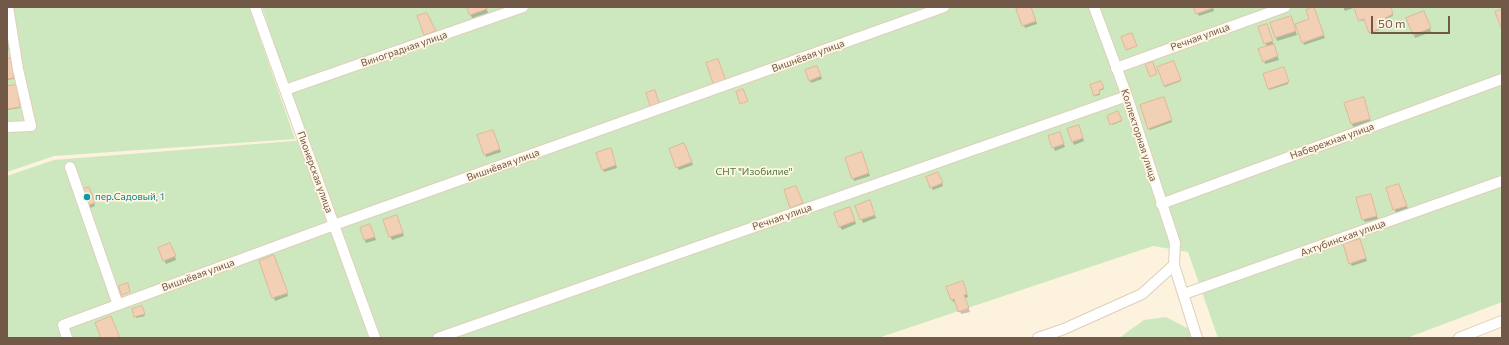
<!DOCTYPE html>
<html>
<head>
<meta charset="utf-8">
<style>
  body { margin:0 }
  #map { position:relative; width:1509px; height:345px; overflow:hidden; background:#fcf2de; font-family:Commissioner,sans-serif }
  canvas { display:block }
  .frame { position:absolute; inset:0; border:8px solid #715847; pointer-events:none }
  .scale { position:absolute; left:1371px; top:16px; width:79px; height:18px; box-sizing:border-box; border:2px solid #715847; border-top:0; padding-left:5px; font-size:12px; line-height:14px; white-space:nowrap; color:#715847; -webkit-text-stroke:3px #fff6e4; paint-order:stroke }
</style>
</head>
<body>
<div id="map">
<canvas width="1509" height="345"></canvas>
<div class="frame"></div>
<div class="scale">50 m</div>
</div>
<script>
const context = document.querySelector('canvas').getContext('2d');
context.lineJoin = 'round';
function fillPath(path, color) {
  context.fillStyle = color;
  context.fill(path, 'evenodd');
}
function trace(path, color, width, dash) {
  context.strokeStyle = color;
  context.lineWidth = width;
  context.lineCap = dash ? 'butt' : 'round';
  context.setLineDash(dash || []);
  context.stroke(path);
}
function drawText(font, color, halo, rows, align = 'center') {
  context.font = font + ' Commissioner,sans-serif';
  context.lineWidth = 3.5;
  context.setLineDash([]);
  context.textBaseline = 'middle';
  context.strokeStyle = halo;
  context.fillStyle = color;
  for (const [text, x, y, turn = 0] of rows) {
    context.save();
    context.translate(x, y);
    context.rotate((+turn || 0) * Math.PI / 180);
    context.textAlign = isNaN(turn) ? turn : align;
    if (halo) context.strokeText(text, 0, 0);
    context.fillText(text, 0, 0);
    context.restore();
  }
}
fillPath(new Path2D(`
  M7 7H249L295 139 54 156 7 172Z
  M262 7H1502V302L1407 338H1218L1188 252 1153 246 878 338H7V176L54 160 306 140Z
  M1166 317 1189 329 1192 338H1119L1144 320Z`), '#cde8be');
fillPath(new Path2D(`
  M468 7H486L488 13 472 18Z
  M1025 7H1031L1037 24 1025 28 1018 10Z
  M1195 7H1213L1214 11 1199 16Z
  M1343 7H1390L1393 16 1385 19 1388 27 1370 33 1365 20 1361 21 1360 20 1356 7 1345 11Z
  M1315 11 1325 38 1304 45 1303 42Z
  M1425 15 1431 32 1415 38 1414 35Z
  M429 17 436 34 426 38 425 35Z
  M1292 20 1297 35 1277 41 1271 23Z
  M1267 26 1279 60 1265 64 1264 61 1267 47 1259 28Z
  M7 40 9 49 7 50Z
  M7 60H11L14 79 7 80Z
  M1174 64 1181 81 1165 87V85Z
  M1284 69 1288 84 1269 90V89Z
  M819 70 822 79 811 83 810 80Z
  M1101 82 1104 89 1099 91 1100 95 1095 96 1091 86Z
  M7 87H17L20 108 7 110Z
  M1164 99 1172 122 1150 130 1149 129Z
  M1365 102 1371 122 1353 127 1346 104Z
  M1118 112 1122 121 1112 125 1108 116Z
  M1080 129 1084 141 1074 145 1068 130Z
  M493 131 501 152 486 157 485 154Z
  M1061 136 1065 147 1055 151 1049 137Z
  M686 147 693 165 679 170 677 167Z
  M612 152 617 168 604 172 603 169Z
  M863 157 870 176 854 181 853 178Z
  M940 177 943 186 933 190 931 187Z
  M1399 185 1408 209 1396 213 1387 189Z
  M796 187 804 206 792 210 791 207Z
  M91 191 95 206 88 209Z
  M1370 195 1378 219 1365 222 1363 219Z
  M871 204 876 218 863 223 856 206Z
  M852 212 856 224 842 230 840 227Z
  M398 219 404 236 392 240 384 220Z
  M370 225 376 240 366 243 361 229Z
  M1360 240 1367 261 1352 266 1350 263Z
  M172 247 176 260 166 264 159 248Z
  M276 260 288 296 275 301 260 261Z
  M964 285 968 297 965 298 970 312 961 314 956 302H953L952 299Z
  M142 308 145 316 136 318 133 309Z`), '#0003');
const building = new Path2D(`
  M467 7H486L487 9 470 15Z
  M1022 7H1031L1036 21 1022 26 1016 9Z
  M1194 7H1213V8L1196 14Z
  M1314 7 1324 35 1302 43 1295 24 1309 19 1306 10Z
  M1354 7H1391L1393 14 1385 18 1388 25 1369 33 1364 19 1359 21Z
  M1502 9V30L1495 12Z
  M1424 11 1431 28 1413 35 1406 18Z
  M427 13 436 31 424 35 417 16Z
  M1291 16 1296 31 1275 38 1270 23Z
  M1267 24 1273 41 1264 44 1258 27Z
  M1132 33 1137 46 1126 50 1121 37Z
  M1274 44 1278 56 1263 62 1258 49Z
  M11 58 14 78 7 79V59Z
  M718 59 726 81 714 86 706 63Z
  M1174 61 1181 80 1164 86 1157 67Z
  M1153 62 1157 74 1150 77 1145 64Z
  M817 66 821 76 809 81 805 70Z
  M1284 67 1289 82 1268 89 1263 74Z
  M1101 81 1104 88 1099 90 1100 93 1094 96 1090 85Z
  M17 85 20 107 7 109V86Z
  M743 89 748 101 740 104 736 92Z
  M655 90 659 103 650 106 646 93Z
  M1164 97 1172 120 1148 129 1140 105Z
  M1364 97 1370 119 1351 124 1344 103Z
  M1118 111 1122 120 1110 125 1107 116Z
  M1079 125 1083 138 1072 142 1067 129Z
  M493 130 500 149 484 155 477 135Z
  M1060 132 1064 144 1052 148 1048 136Z
  M684 143 692 162 676 168 669 149Z
  M611 148 616 165 602 170 596 153Z
  M862 152 869 173 852 179 845 158Z
  M938 172 943 183 930 188 926 177Z
  M1399 184 1407 206 1393 210 1386 188Z
  M796 186 803 203 790 208 784 190Z
  M89 187 95 203 85 206 80 190Z
  M1371 194 1377 216 1362 220 1356 198Z
  M870 200 875 215 860 220 855 206Z
  M850 207 855 221 839 227 834 213Z
  M397 215 403 233 389 237 383 220Z
  M370 224 375 237 364 240 360 228Z
  M1360 239 1366 258 1349 264 1343 244Z
  M170 243 176 256 163 261 158 248Z
  M274 255 288 293 272 298 259 261Z
  M963 281 967 294 964 295 969 308 958 312 954 299 951 300 946 287Z
  M128 283 130 292 121 295 119 286Z
  M142 306 145 314 134 317 132 309Z
  M111 316 120 338H101L95 323Z`);
fillPath(building, '#f1d0b6');
trace(building, '#e3b897', 1);
const minor = new Path2D(`
  M255 7 375 338
  M1094 7 1127 96 1175 243 1174 265 1197 338
  M1116 68 1285 7
  M285 90 523 7
  M7 127 31 126 18 69 8 7
  M70 167 118 305
  M1161 204 1502 79
  M1184 294 1502 181
  M67 338 63 325 334 225 944 7
  M438 338 1127 96
  M1038 338 1064 329 1142 294 1174 265
  M1459 338 1502 321`);
trace(minor, '#dfcebb', 12);
trace(minor, '#fff', 10);
for (const [x, y, r, color] of [
  [87,197,4,"#0f9aa8"]
]) {
  const dot = new Path2D();
  dot.arc(x, y, r, 0, 2 * Math.PI);
  context.fillStyle = color;
  context.fill(dot);
  trace(dot, '#fff6e4', 1.5);
}
drawText('10px', '#715847', '#fff6e4', [
  ["Речная улица",1200,37,-20],
  ["Виноградная улица",404,49,-19],
  ["Вишнёвая улица",808,56,-20],
  ["Коллекторная улица",1139,135,72],
  ["Набережная улица",1332,141,-20],
  ["Вишнёвая улица",503,165,-20],
  ["Пионерская улица",315,172,70],
  ["Речная улица",782,217,-19],
  ["Ахтубинская улица",1343,238,-20],
  ["Вишнёвая улица",198,275,-20]
]);
drawText('10px', '#4d783f', '#fff6e4', [
  ["СНТ \"Изобилие\"",754,172]
]);
drawText('10px', '#0d838f', '#fff6e4', [
  ["пер.Садовый, 1",95,197]
], 'left');
</script>
</body>
</html>
